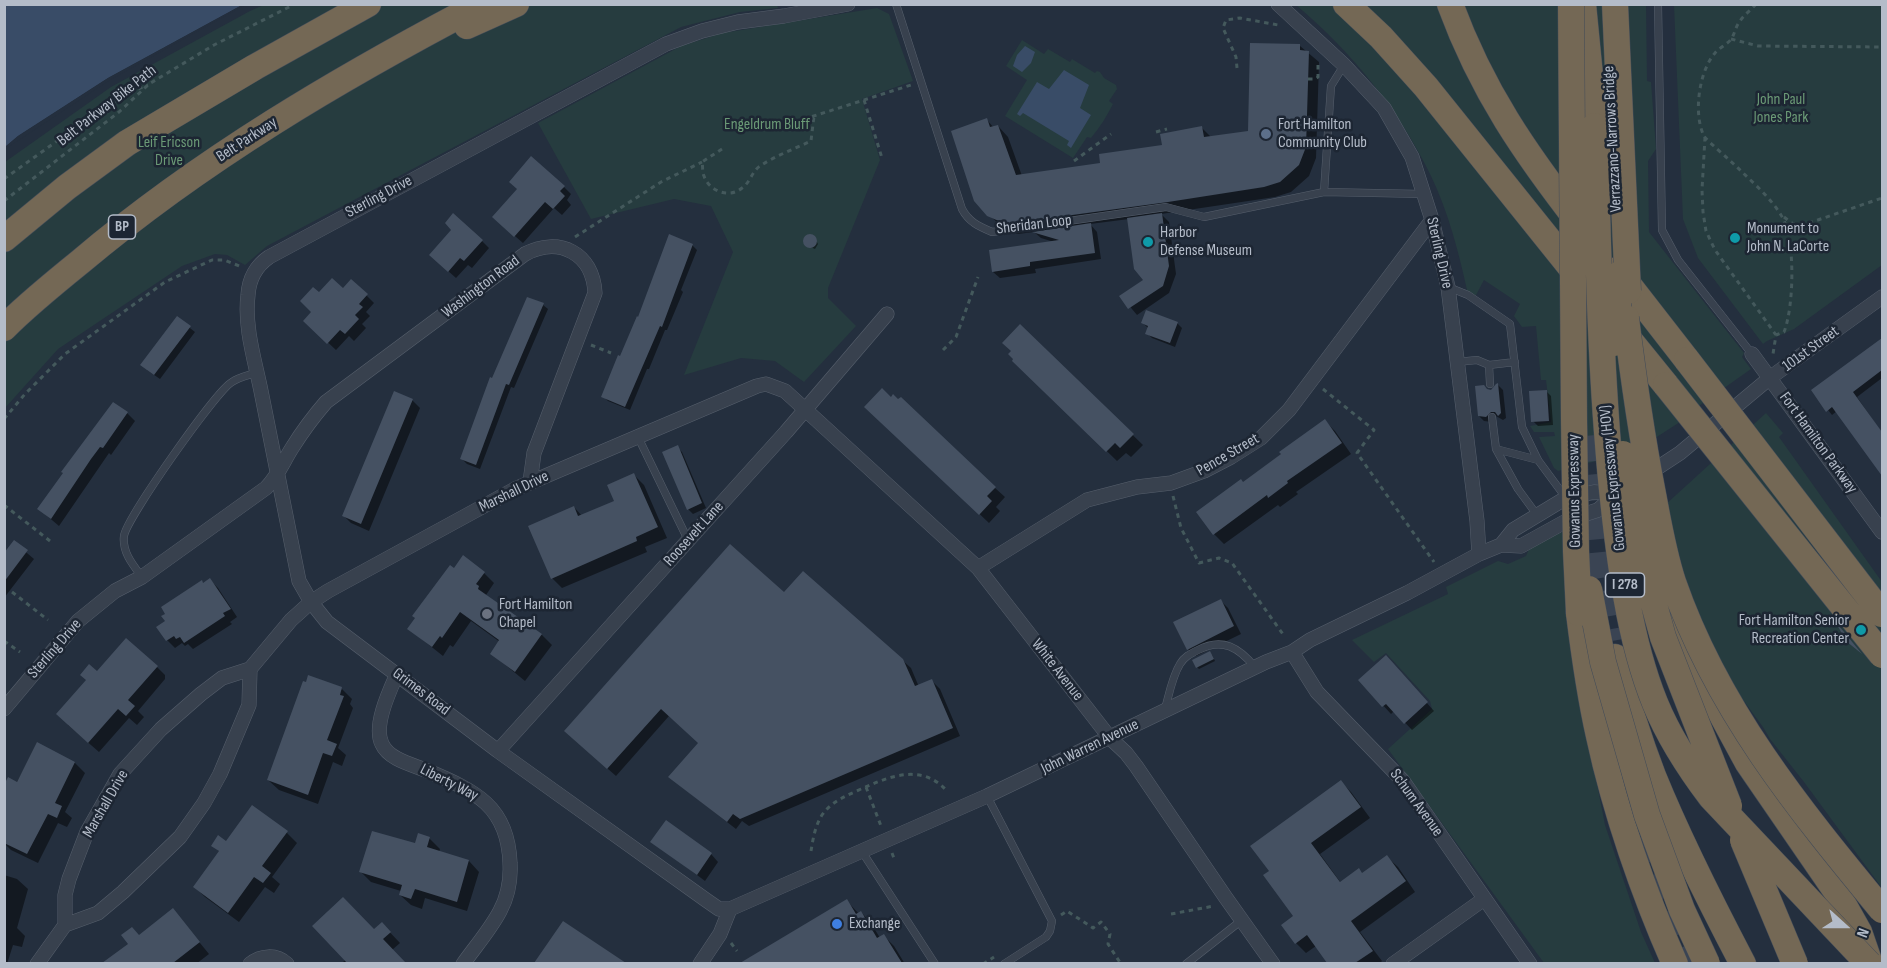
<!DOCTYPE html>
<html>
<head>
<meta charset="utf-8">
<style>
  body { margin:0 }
  #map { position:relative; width:1887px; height:968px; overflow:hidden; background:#242f3e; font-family:"Sofia Sans Condensed",sans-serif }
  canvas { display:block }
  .frame { position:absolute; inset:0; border:6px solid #b4bcc9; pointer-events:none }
  .north { position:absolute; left:1815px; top:896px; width:60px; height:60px; -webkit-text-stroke:4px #1d2633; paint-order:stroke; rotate:111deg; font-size:16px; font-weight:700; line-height:24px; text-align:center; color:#b4bcc9 }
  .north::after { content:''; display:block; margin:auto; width:21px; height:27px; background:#b4bcc9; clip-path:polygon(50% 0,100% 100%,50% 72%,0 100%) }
</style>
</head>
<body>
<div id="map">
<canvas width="1887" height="968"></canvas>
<div class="frame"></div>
<div class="north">N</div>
</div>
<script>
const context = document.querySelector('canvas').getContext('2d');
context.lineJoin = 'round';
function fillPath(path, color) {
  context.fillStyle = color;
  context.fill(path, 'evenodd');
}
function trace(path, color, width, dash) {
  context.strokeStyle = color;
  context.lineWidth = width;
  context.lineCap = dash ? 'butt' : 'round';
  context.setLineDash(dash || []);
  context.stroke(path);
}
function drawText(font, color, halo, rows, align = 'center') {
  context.font = font + ' "Sofia Sans Condensed",sans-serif';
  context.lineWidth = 5;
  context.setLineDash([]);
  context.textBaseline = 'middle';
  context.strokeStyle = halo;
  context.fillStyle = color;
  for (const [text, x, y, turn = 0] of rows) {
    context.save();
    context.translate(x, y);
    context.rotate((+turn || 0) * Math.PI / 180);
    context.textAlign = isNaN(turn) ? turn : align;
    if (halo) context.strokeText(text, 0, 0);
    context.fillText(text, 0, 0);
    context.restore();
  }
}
fillPath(new Path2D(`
  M266 4 777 5 778 8 740 12 681 27 267 246 245 265 227 255 215 254 182 266 58 349 5 408V162L111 87 250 11Z
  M1296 5H1646L1647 81 1651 82 1656 149 1648 161 1649 232 1744 353 1742 357 1751 369 1679 420 1680 422 1635 451 1558 471 1554 468 1539 437 1555 436 1554 432H1534L1530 426 1551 422 1546 380H1541L1536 326 1522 327 1514 316 1520 304 1484 280 1476 295 1470 294 1467 290C1459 253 1448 211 1431 176 1400 111 1351 51 1296 5Z
  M1674 5H1882V265L1794 329 1767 341 1763 344 1698 258 1683 219Z
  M877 8 889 14 913 81 862 99 880 160 828 288V298L856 326 804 382 775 361 741 358 684 375 733 252 711 206 674 199 591 219 538 123 681 46 723 33Z
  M1022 40 1044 54 1048 49 1070 62 1072 59 1095 73 1097 71 1100 72 1104 78 1116 85 1117 89 1109 101 1113 104C1107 116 1100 127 1091 138L1087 137 1073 158 1005 116 1027 80 1006 66Z
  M1766 413 1783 433 1779 437 1882 582V888L1804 782 1770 739 1763 727 1674 606 1631 536Z
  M1565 531 1585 722 1605 825 1641 932 1655 963H1544L1388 749 1432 709 1430 701 1386 653 1374 662 1352 640 1448 594 1446 587 1498 561 1508 564 1526 556 1531 544Z`), '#263c3f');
fillPath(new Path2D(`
  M5 5H242L108 78 18 136 5 147Z
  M1025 46 1035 52 1031 63 1022 72 1013 66 1017 55Z
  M1064 70 1089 85 1080 108 1091 115 1071 148 1067 145 1069 141 1023 113 1020 116 1017 114 1037 82 1049 89Z`), '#394c67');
fillPath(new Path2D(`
  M242 5H245L110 80 4 150 5 147 18 136 108 78Z`), '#242f3e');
fillPath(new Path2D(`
  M1300 46 1319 62 1316 158 1309 176 1291 192 1275 197 1161 214 1169 222 1176 274 1169 293 1137 315 1122 297 1145 280 1129 219 1090 224 1097 232 1101 259 1035 269 1036 273 1000 278 993 272 1054 242 1041 238 1034 232 1018 234 1006 230 982 209 987 120 994 128 998 126 1008 137 1022 176 1102 165 1164 147 1202 128 1212 138 1249 132Z
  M564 187 571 194 567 200 571 205 562 215 554 208 523 243 501 224Z
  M809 235 814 237 818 244 815 249 806 245 804 241 805 237Z
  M482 241 489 248 472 268 468 265 456 278 438 262Z
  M692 245 697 250 681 290 683 292 667 330H665L649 369H647L630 410 608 401 603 396 621 358Z
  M352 281 374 303 366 312 370 316 362 324 366 328 354 341 349 336 336 350 305 321 313 312 319 294 343 290Z
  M543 305 548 309 514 388 511 387 480 469 467 464 462 459Z
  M177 318 195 332 160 379 147 370Z
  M1143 323H1177L1182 328 1175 347 1152 338 1147 333 1148 328Z
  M1020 326 1143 445 1131 457 1126 453 1117 461 1014 361Z
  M1882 340V378L1857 397 1882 433V474L1837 411 1832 415 1813 391Z
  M1498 385 1503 390 1506 418 1503 420 1496 416 1492 422 1484 421 1479 416 1488 390 1491 391Z
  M1546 391 1551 396 1553 425 1538 426 1533 421Z
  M412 400 420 408 369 531 351 523 344 516Z
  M127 413 135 421 111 455 109 453 59 526 39 509Z
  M876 416 995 488 1005 497 996 507 1000 511 989 523Z
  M1325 421 1335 431 1351 454 1296 492 1298 494 1280 507 1278 505 1224 544 1214 534 1243 483Z
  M677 447 682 452 706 508 693 514 688 509Z
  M634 475 644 485 667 538 645 547 647 552 562 588 552 578 574 507 582 516 616 502Z
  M14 542 34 559 4 598V555Z
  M454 570 484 573 494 583 486 595 488 598 542 635 552 645 525 681 492 654 500 642 471 621 453 647 450 645 443 656 409 629Z
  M210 580 218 588 237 617 230 622 232 624 193 649 188 644 185 646 182 643 175 648 167 640V622Z
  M784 594 902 660 911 668 919 687 932 681 940 689 960 736 749 826 742 821 736 829 678 784 700 743 669 716 616 776 574 739Z
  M1221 601 1228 608 1241 634 1196 656 1188 649Z
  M1212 655 1215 661 1199 669 1197 667Z
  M155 665 165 675V679L138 711 144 717 137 725 129 718 99 752 68 725 97 673Z
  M1393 665 1434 711 1412 730 1394 711 1391 714 1360 680Z
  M342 689 352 699 350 704 353 708 338 748 346 755 342 766 333 762 318 804 279 790 268 780Z
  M38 744 75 763 85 773 65 812 72 818 67 827 58 823 38 863 11 850 4 843V805Z
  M1341 782 1351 792 1370 818 1320 854 1341 883 1363 874 1387 857 1398 867 1415 892 1360 932 1382 961 1379 964H1329L1316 946 1306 953 1296 943 1295 916 1271 871Z
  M253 808 287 833 297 843 272 877 280 884 274 893 265 887 239 922 205 897 195 887 220 852 213 845 227 843Z
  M429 838 440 849 439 852 469 861 479 872 467 911 425 898 422 909 411 905 400 895 401 891 371 882 361 872Z
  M652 841 711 854 718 862 705 881Z
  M4 875 17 879 28 889 17 928 25 936 22 947 13 945 7 964H4Z
  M847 901 859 914 861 912 871 923 880 938 884 936 894 946 905 964H743Z
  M173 910 209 954 196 964H105Z
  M563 923 623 964H535Z
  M382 924 400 943 392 950 405 964H341Z`), '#0007');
fillPath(new Path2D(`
  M1250 43 1300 44V50L1309 51 1306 147 1299 165 1280 182 1264 187 1168 202 1006 224 987 216 974 201 951 131 987 118 990 127 998 125 1016 175 1100 163 1099 154 1162 145 1160 134 1202 126 1204 137 1248 131Z
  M531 156 565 186 560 191 565 196 553 209 545 202 514 237 492 217 517 189 509 182Z
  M453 213 483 240 464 261 460 258 448 272 429 255 451 230 445 223Z
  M1162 213 1169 266 1163 286 1128 309 1119 296 1143 280 1134 269 1127 218Z
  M1091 223 1095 253 1030 262V266L992 272 989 250 1059 240 1032 232Z
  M803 241a7 7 0 1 1 14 0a7 7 0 1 1-14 0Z
  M669 234 693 244 662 327 660 326 625 407 601 397 618 355 620 356 637 316 638 317Z
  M332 278 343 288 351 279 368 294 359 304 363 307 355 315 359 319 345 334 340 330 327 344 303 321 311 312 300 301 313 287 319 292Z
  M527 297 544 303 509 385 506 384 476 465 460 459 490 377 492 378Z
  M1146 310 1178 322 1170 343 1145 334 1148 326 1141 323Z
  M177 316 191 326 154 375 140 365Z
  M1020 324 1134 434 1120 448 1115 443 1106 452 1012 361 1013 359 1008 354 1011 351 1002 343Z
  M1882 338V370L1853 392 1882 432V476L1832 407 1826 412 1811 390Z
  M1498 383 1501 413 1498 416 1495 412H1491L1486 417 1478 416 1475 386 1484 385 1487 389 1491 390 1496 384Z
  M882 388 891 397 893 394 898 399 901 397 996 487 987 496 992 501 979 515 864 407Z
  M1547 390 1549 421 1531 422 1529 391Z
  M394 391 413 399 361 524 342 516Z
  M113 402 128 412 103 448 100 447 91 459 51 519 37 509 63 473 61 472Z
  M1325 419 1342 443 1287 481 1288 483 1268 498 1267 495 1213 535 1196 512 1241 479 1243 482 1281 454 1279 452Z
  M678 445 702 503 687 510 662 452Z
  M634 473 658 527 636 537 637 541 551 579 528 526 574 506 578 516 614 501 607 485Z
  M14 540 28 550 4 582V553Z
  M730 544 784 592 803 571 903 659 915 686 932 679 953 728 740 819 733 814 727 822 668 777 698 743 661 709 607 769 564 731Z
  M463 555 485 572 476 584 479 586 478 589 542 634 515 672 490 654 499 640 460 612 442 638 440 636 432 647 407 629 415 618 412 616 450 565 454 568Z
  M210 578 231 609 223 613 225 616 184 643 180 637 176 639 174 636 166 641 156 627 165 621 161 616 165 614 161 607 202 580 203 583Z
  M1221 599 1234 626 1187 650 1173 622Z
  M1835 621 1862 654 1846 641Z
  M126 638 158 666 128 700 135 706 126 716 118 709 88 743 56 714 86 680 80 675 89 664 97 671Z
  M1210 651 1214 659 1196 668 1192 660Z
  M1386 655 1428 702 1404 724 1386 704 1382 707 1358 680Z
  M308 675 342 687 340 695 344 696 327 740 337 744 332 756 323 753 308 795 267 780 303 681 306 682Z
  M37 742 75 762 55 803 62 806 57 818 48 814 27 854 4 843V785L8 777 17 782Z
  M1341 780 1361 807 1311 843 1340 882 1359 868 1362 873 1387 855 1406 881 1351 921 1373 951 1355 963H1327L1307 935 1295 944 1281 925 1293 916 1263 875 1269 871 1250 846Z
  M252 805 288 831 262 866 271 873 263 883 254 877 228 913 193 887 219 851 211 846 218 835 226 841Z
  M666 820 712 853 697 875 650 842Z
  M372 831 415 843 418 833 430 837 427 847 469 860 457 902 415 889 411 899 399 895 402 885 359 872Z
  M343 897 374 929 382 922 391 932 383 939 406 963H347L312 926Z
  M847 899 856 914 861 911 877 938 884 934 902 963H740Z
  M173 908 200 942 173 963H102L128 944 121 935 132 927 139 935Z
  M563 921 626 963H534Z`), '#455162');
trace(new Path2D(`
  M1585 436 1597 556 1612 641
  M1640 838 1689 964`), '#3a4453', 26, [26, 13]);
const service = new Path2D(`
  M896 4 962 209C969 222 978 226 992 232L1166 207 1204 217 1324 192
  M1658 4 1662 230 1678 260 1752 354
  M1344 65 1331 86 1324 192 1424 194
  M1448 287 1468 295 1510 324 1522 427 1538 460 1566 498
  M1457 362 1477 360 1489 365 1515 362
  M1489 365 1490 384
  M1492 417 1496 449 1538 460
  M638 437 688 540
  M1496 449 1518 489 1537 515
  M142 577C133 565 122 552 124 536 126 519 216 391 232 382 239 377 250 375 258 372
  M1165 709C1169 695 1172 677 1180 664 1184 657 1190 654 1198 650 1223 637 1239 648 1255 667
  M987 796 1052 921 1050 931 1046 937 1004 964
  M861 850 935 964
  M1186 964 1242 920`);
const minor = new Path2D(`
  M1278 4 1344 65 1384 108 1412 157 1432 220 1448 287 1477 521 1479 554
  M1752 354 1882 532
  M1645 476 1680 453 1771 377 1882 297
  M1501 545 1513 530 1566 498 1594 492 1617 494
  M978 568 1087 500 1137 487 1171 483 1204 471 1231 457 1261 438 1289 410 1432 220
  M1292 652 1317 692 1403 781 1530 964
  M397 674C389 692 373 726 382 744 389 760 414 765 428 771 475 791 508 806 510 863 511 880 508 896 500 911 490 930 475 947 463 964
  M4 709 78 621 115 591 142 577 266 488C278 476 283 462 292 448 302 432 313 417 326 402L525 254C559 236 593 253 595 293L534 453 530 482
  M498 751 786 432 887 314
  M730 909H719L706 900 498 751 327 622 311 602 299 581C286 518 274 454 261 391 255 361 244 327 248 295 249 279 256 266 269 257L666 44 702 31 738 22 784 16 848 4
  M65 925V895L69 879 87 832 120 774 161 729 201 694 222 678 250 669 291 620 311 602 328 591 515 489 757 386 766 384 785 391 978 568 1110 738 1126 753 1136 766 1226 898 1273 964
  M37 964 65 925 98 913 123 892 180 837 204 803 220 774 249 705 250 669
  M250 964C261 955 276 954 287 964
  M700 964 720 934 730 909 987 796 1266 662 1292 652 1310 640 1407 593 1479 554 1501 545 1521 546 1570 519 1598 510 1614 496
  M1393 964 1484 899`);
const motorway = new Path2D(`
  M1346 4 1381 37 1426 87 1581 280
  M1450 4C1482 91 1525 153 1581 225
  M1583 4 1595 126
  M467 26 516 4
  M4 239 67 187 127 143 255 67 368 4
  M1617 270 1687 360
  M4 328C28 304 54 283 80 262 202 159 340 78 481 4
  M1623 332 1666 385
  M1579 613C1584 654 1590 696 1599 736 1615 811 1644 894 1675 964
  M1675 618 1690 656 1748 763 1836 891 1859 932 1870 964
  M1615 657C1626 698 1638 737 1653 776 1679 840 1711 903 1743 964`);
trace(service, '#565f6c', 8);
trace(minor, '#565f6c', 15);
trace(motorway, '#434c59', 27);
trace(new Path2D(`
  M1756 4C1751 10 1744 15 1740 21 1736 26 1735 32 1732 38 1728 44 1720 47 1715 53 1699 71 1693 114 1704 136 1706 140 1732 162 1737 167 1752 182 1770 197 1781 215 1796 238 1794 307 1784 332L1776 335 1773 354
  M1731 39 1758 46 1882 47
  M1237 68 1236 57 1223 28 1226 20 1240 18 1278 25
  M1308 79H1315L1318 77V63
  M864 100 882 158
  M795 122 911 85
  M1156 132 1167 129
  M1705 137 1702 190 1703 212 1706 231 1715 250 1776 335
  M722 149 702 162C703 166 702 172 704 176 709 191 729 199 742 188 750 183 752 171 760 166 775 156 794 149 811 141L814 116
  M1074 161 1111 134
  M4 179 64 136 130 92 148 85
  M4 201 119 112 149 84 214 45 295 4
  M1784 217 1793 224 1809 223 1882 198
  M575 237 661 182 702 162
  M591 345 611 353
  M943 350 956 337 978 277
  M1323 389 1374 430 1357 453 1434 562
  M4 419 25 394 65 354 165 282 212 260H224L242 267
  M1173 496 1181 528 1199 563 1219 558 1232 563 1285 637
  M4 505 50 541
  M12 592 48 620
  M4 641 20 652
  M866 787 881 826
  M811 851C813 839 815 826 822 815 832 801 846 796 861 789 890 776 922 763 947 791
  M892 853 895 861
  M1171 914 1214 906
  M1061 915 1067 911 1093 928 1101 922 1110 934 1108 944 1121 964
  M731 943 737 951
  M983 964 994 957`), '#44595c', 3, [4.5, 4.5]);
trace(service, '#38414e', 7);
trace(minor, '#38414e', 14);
trace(motorway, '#746855', 26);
const motorwayBridge = new Path2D(`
  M1571 4 1574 420 1576 551 1579 613
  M1615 4 1628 291
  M1595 126C1598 247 1600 369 1612 490 1619 558 1629 639 1655 703 1669 737 1689 768 1711 797L1869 964
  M1626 318C1633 375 1641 432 1652 489 1658 520 1663 552 1673 582 1717 709 1798 808 1882 910
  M1615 343 1621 273
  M1687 360 1882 614
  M1666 385 1882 655
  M1623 454 1638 521 1647 579 1663 637 1729 806
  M1589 589 1603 662 1647 815 1682 910 1707 964
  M1743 840 1795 964`);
trace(motorwayBridge, '#434c59', 27, []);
trace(motorwayBridge, '#746855', 26);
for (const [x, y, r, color] of [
  [1266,134,6,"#5c6f8a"],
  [1735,238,6,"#0f9aa8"],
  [1148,242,6,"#0f9aa8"],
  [487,614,6,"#6b7280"],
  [1861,630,6,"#0f9aa8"],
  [837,924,6,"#3f7fe0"]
]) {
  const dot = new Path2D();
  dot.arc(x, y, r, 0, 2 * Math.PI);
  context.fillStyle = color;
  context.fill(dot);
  trace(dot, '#1d2633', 2);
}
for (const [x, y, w] of [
  [122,227,27],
  [1625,585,39]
]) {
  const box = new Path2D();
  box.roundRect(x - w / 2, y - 12, w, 24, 4.5);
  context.fillStyle = '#1d2633';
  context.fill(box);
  trace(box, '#b4bcc9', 1.5);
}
drawText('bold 15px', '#b4bcc9', null, [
  ["BP",122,227],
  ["I 278",1625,585]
]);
drawText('16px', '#6b9a76', '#1d2633', [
  ["John Paul",1781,100],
  ["Jones Park",1781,118],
  ["Engeldrum Bluff",767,125],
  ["Leif Ericson",169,143],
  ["Drive",169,161]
]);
drawText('16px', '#b4bcc9', '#1d2633', [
  ["Belt Parkway Bike Path",107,106,-38],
  ["Verrazzano-Narrows Bridge",1613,139,-93],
  ["Belt Parkway",247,140,-33],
  ["Sterling Drive",379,197,-28],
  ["Sheridan Loop",1034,225,-7],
  ["Sterling Drive",1439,253,77],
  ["Washington Road",481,287,-37],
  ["101st Street",1811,349,-36],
  ["Fort Hamilton Parkway",1818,443,54],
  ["Pence Street",1228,455,-30],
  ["Gowanus Expressway (HOV)",1613,478,-96],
  ["Gowanus Expressway",1575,491,-91],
  ["Marshall Drive",514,492,-26],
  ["Roosevelt Lane",694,534,-48],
  ["Sterling Drive",55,649,-49],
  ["White Avenue",1057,670,52],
  ["Grimes Road",421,692,37],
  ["John Warren Avenue",1090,747,-26],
  ["Liberty Way",449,783,27],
  ["Schum Avenue",1416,803,54],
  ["Marshall Drive",106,804,-60]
]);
drawText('16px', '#b4bcc9', '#1d2633', [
  ["Fort Hamilton",1278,125],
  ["Community Club",1278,143],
  ["Monument to",1747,229],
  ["John N. LaCorte",1747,247],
  ["Harbor",1160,233],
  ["Defense Museum",1160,251],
  ["Fort Hamilton",499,605],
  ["Chapel",499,623],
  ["Fort Hamilton Senior",1849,621,"right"],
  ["Recreation Center",1849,639,"right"],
  ["Exchange",849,924]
], 'left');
</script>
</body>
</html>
